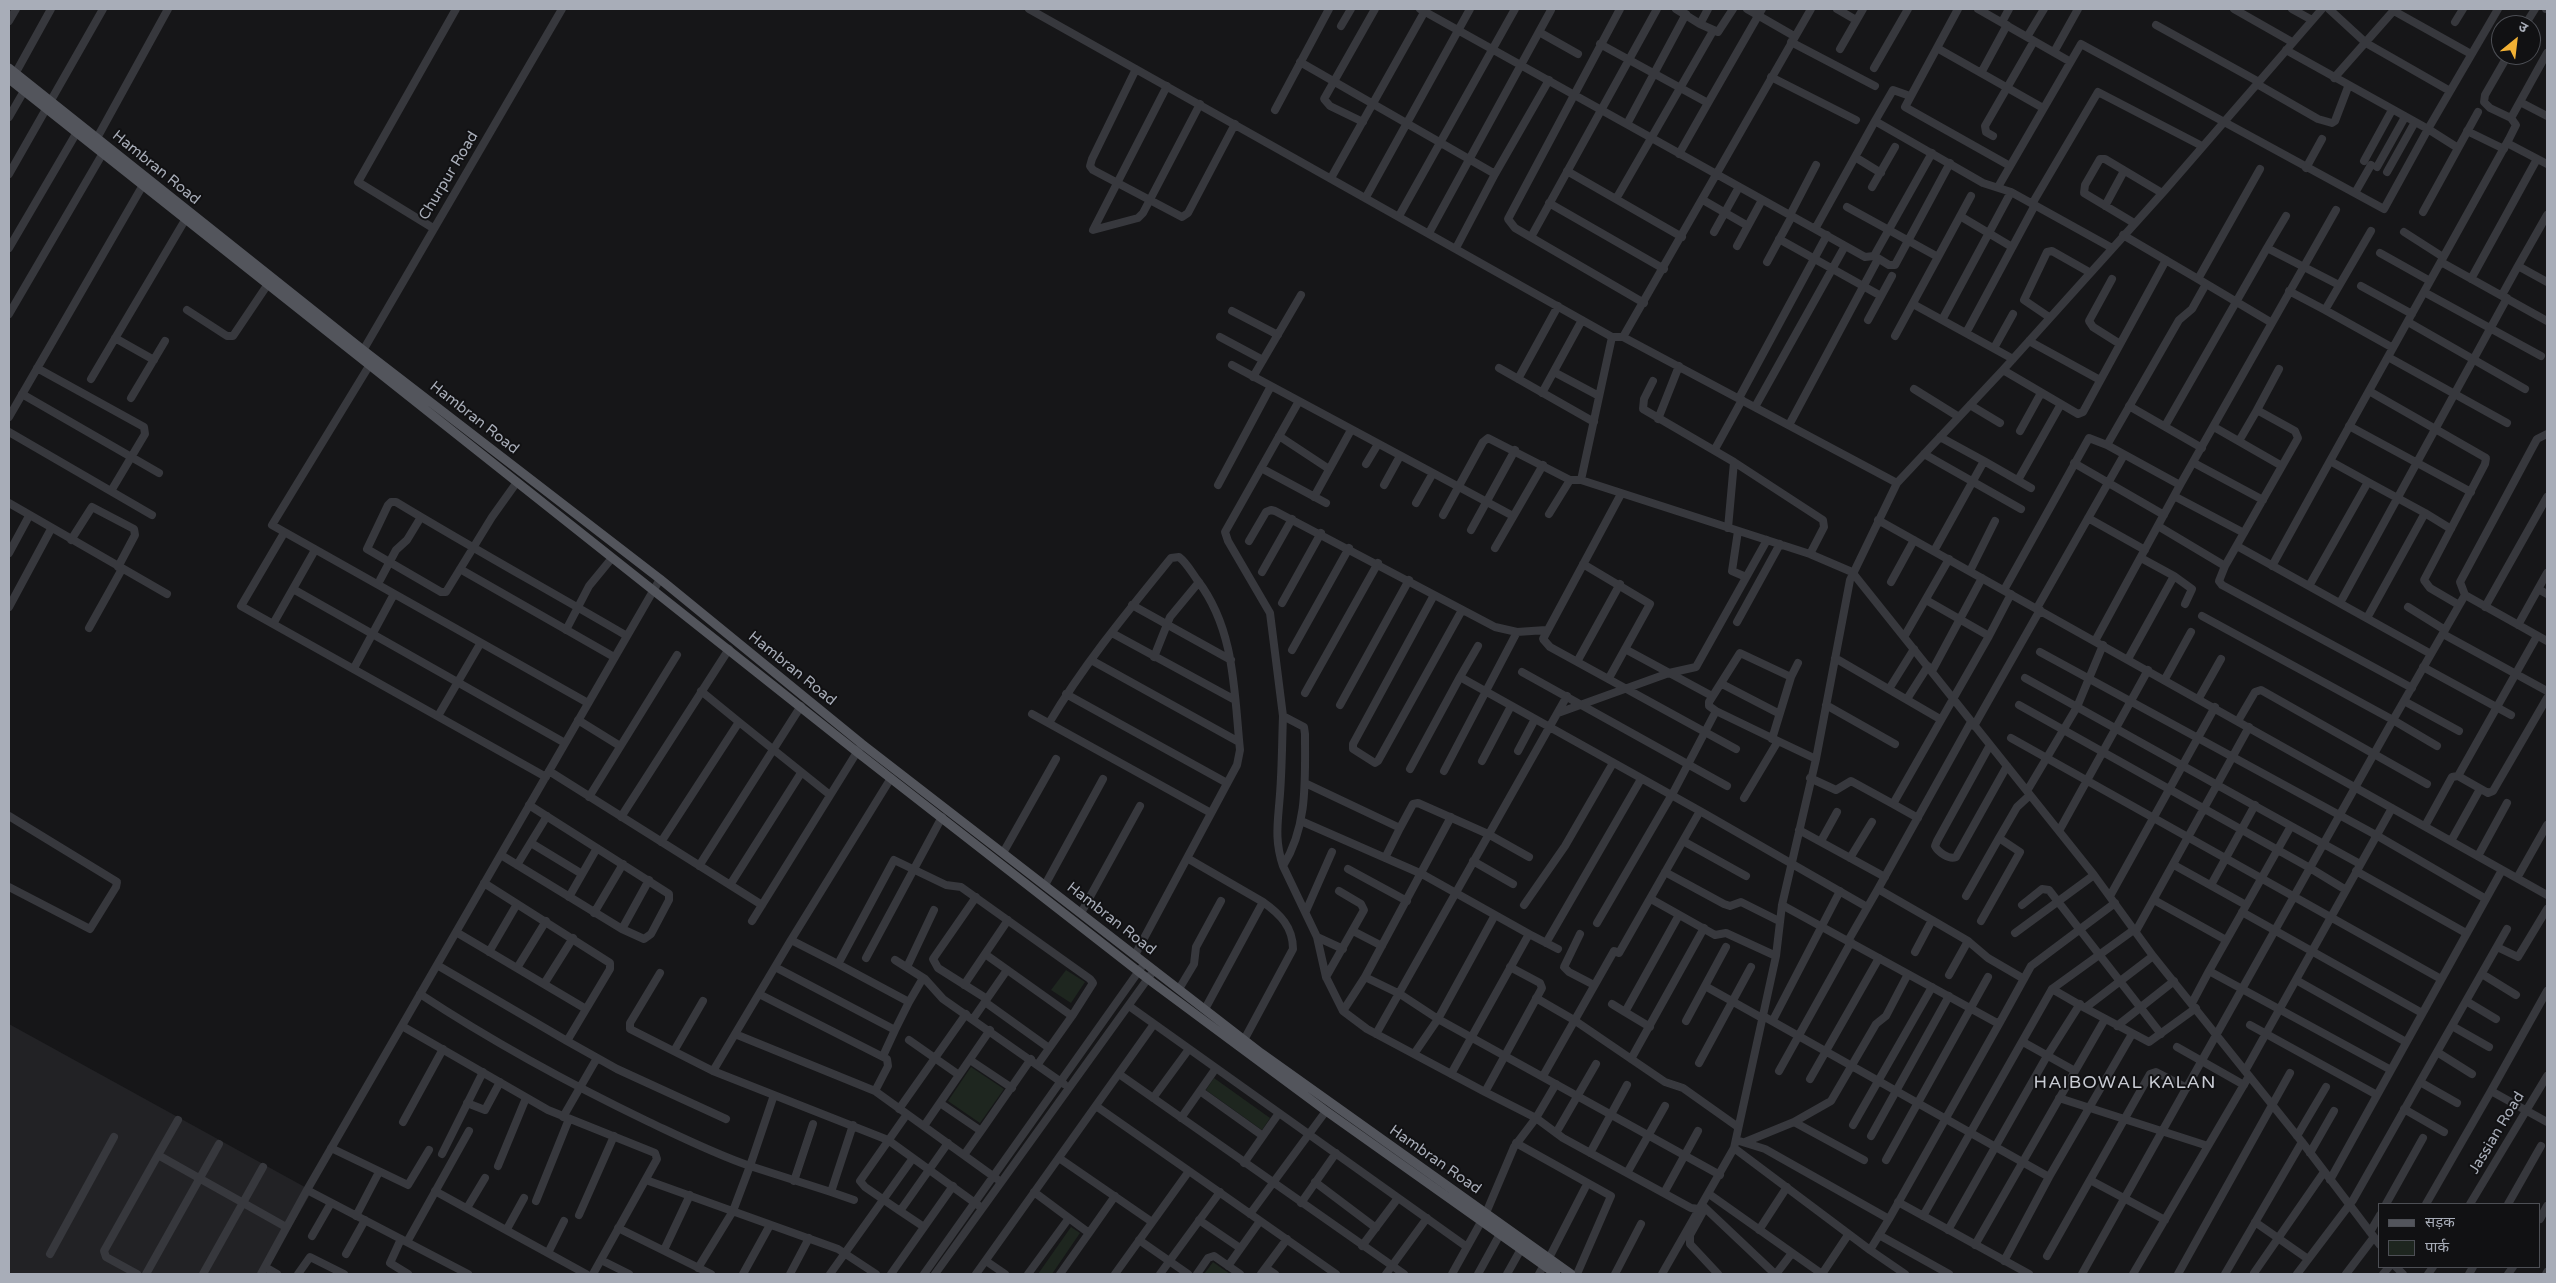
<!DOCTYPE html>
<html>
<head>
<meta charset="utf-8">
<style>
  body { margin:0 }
  #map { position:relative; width:2556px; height:1283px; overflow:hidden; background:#161618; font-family:"Varela Round","Noto Sans Devanagari",sans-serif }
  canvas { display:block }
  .frame { position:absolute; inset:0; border:10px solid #a8adb8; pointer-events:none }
  .legend { position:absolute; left:2378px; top:1203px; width:162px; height:65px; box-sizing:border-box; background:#111113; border:1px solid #4d4f55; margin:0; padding:6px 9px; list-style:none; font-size:15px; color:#a8adb8 }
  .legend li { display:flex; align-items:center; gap:10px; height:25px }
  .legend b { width:25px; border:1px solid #4d4f55 }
  .north { position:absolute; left:2491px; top:15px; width:50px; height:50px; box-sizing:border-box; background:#111113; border:1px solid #4d4f55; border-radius:50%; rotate:29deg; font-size:14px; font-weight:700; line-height:20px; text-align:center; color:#a8adb8 }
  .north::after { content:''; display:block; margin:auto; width:18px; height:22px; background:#f2b134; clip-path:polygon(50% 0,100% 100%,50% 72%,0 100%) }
</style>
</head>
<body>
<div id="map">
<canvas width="2556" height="1283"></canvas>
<div class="frame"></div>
<ul class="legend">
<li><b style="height:6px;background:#53555c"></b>सड़क</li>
<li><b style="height:14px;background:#1e261f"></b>पार्क</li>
</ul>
<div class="north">उ</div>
</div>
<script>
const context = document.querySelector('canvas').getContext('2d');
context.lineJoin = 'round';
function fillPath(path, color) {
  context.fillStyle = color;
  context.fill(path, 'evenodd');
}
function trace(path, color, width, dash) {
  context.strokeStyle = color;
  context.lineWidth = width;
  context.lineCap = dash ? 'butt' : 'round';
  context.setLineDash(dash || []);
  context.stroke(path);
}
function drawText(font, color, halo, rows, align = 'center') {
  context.font = font + ' "Varela Round",sans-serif';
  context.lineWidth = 4;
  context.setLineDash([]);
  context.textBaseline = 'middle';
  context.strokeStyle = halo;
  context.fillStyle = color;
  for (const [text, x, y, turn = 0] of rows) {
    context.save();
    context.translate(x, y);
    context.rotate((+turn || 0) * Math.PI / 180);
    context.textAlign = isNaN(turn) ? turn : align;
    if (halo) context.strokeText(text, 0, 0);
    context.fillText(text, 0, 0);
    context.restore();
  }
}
fillPath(new Path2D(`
  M9 1024 312 1191 264 1274H9Z`), '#222225');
fillPath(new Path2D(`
  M1066 970 1085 982 1071 1003 1051 990Z
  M971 1067 1004 1089 980 1123 948 1101Z
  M1214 1078 1270 1118 1262 1130 1206 1090Z
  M1071 1227 1080 1233 1052 1274H1038Z
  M1213 1262 1230 1274H1204Z`), '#1e261f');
trace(new Path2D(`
  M1029 9 1612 337H1623L1897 483
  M1420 9 1815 229
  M1620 9 1508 219 1515 228 1644 303
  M1676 9 1700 24 1708 9
  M1747 9 1794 36
  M1837 9 1856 20
  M1958 9 1905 107 2010 166
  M1978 9 2069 61
  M2234 9 2292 42
  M2292 9 2312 20
  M2329 9 2366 43 2450 91
  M2546 9H2547
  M2394 11 2471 54
  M9 21 16 9
  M2002 22 2009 9
  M2455 22 2463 9
  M1700 24 1718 32 1733 9
  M2156 25 2259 82
  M2525 25 2535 9
  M1341 26 1351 9
  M1539 32 1578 54
  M2027 37 2044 9
  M1791 42 1875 86
  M1600 44 1708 103 1679 154
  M1937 48 2043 108
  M1840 49 1863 9
  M2286 50 2428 129 2498 9
  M2054 52 2078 9
  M2508 55 2485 95 2484 102 2490 108 2511 118 2547 53
  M1300 62 1495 174 1456 248
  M1874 68 1908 9
  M1136 69 1092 159 1090 166 1093 170 1182 217 1188 213 1235 124
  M1981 73 2007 25
  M15 74 51 9
  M1771 77 1856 120
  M2334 78 2395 9
  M2257 84 2318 119 2332 123 2335 121 2348 87
  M1167 86 1093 230 1138 218 1143 213 1200 104
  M2520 102 2547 116
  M1708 103 1762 9
  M1275 110 1329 9
  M9 117 24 91
  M1875 121 1893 90 1910 96
  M1363 122 1330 106 1324 99 1375 9
  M1627 124 1686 14
  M2467 131 2504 149
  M1993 136 1986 132 1985 126 2034 41
  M97 138 168 9
  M2507 143 2547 164
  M1932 153 1874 256 1865 257 1815 229 1875 121 1983 183 2011 192 2112 248
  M1855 157 1881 173
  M2364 161 2392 110
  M2377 167 2405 117
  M2306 168 2322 139
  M2260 169 2198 279 2272 323
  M1567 171 1682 237
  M2387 172 2415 122
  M9 174 103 9
  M1495 174 1549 80
  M1331 178 1426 9
  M1872 187 1895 147
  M1998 187 2081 44 2384 209 2428 129 2458 148
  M2355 193 2371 165
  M1366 197 1470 9
  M1616 199 1713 31
  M1703 200 1748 226
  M1549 203 1664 269
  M2032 204 2098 92 2202 146
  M2105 206 2124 171
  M1847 207 1938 257 1971 196
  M2423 212 2478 112
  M1790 215 1816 165
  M1399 216 1515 9
  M1960 216 2012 247
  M2134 223 2084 193 2085 185 2100 159H2105L2162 193
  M433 228 358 182 456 9
  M1714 232 1739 187
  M2404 232 2443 257
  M1429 233 1551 10
  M2123 235 2198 279
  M1531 237 1657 9
  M1779 239 1881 296
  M1737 246 1762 200
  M9 248 77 132
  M2267 248 2286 216
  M2380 253 2430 281
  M1876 257 1889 265H1895L1950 163
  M1767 262 1792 216
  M2441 262 2547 321
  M2518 266 2547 215
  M2112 279 2089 321 2093 327 2120 344
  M2471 279 2537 159
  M2361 286 2412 314
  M2289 291 2325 310 2371 231
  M2424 292 2541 356
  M2502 295 2518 266 2547 282
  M1913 304 2013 359
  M187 310 227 336H233L268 284
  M2325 310 2393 348
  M1232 311 1278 335
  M9 314 103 153
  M2049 317 2024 300 2047 252 2052 251 2089 272
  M1868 320 1892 276
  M1942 320 2011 192
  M2408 322 2525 389
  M1966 333 2035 205
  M1895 336 1938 257
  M1220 337 1263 360
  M1623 337 1811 9
  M115 338 154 360
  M2029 341 2100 380
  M1994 348 2013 314
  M361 354 562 9
  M2388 357 2507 423
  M1232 365 1513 516
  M369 366 272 525 588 703
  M37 368 144 427 145 434 111 491
  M1499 368 1594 422
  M2279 369 2257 410 2295 431 2298 438 2225 566 2219 581 2222 585 2412 688
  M2003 370 2061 404 2018 480
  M1554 372 1599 396
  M1253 377 1301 295
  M91 379 188 215
  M1518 379 1558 306
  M1653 381 1644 399 1643 409 1734 462 1728 528
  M1914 389 1959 417
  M2369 391 2486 458 2485 464 2424 580 2430 588 2459 605
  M1542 393 1582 320
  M22 394 159 473
  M131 398 165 341
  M1739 398 1827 235
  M2061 404 2078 414 2083 412 2166 260
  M1970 405 2000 423
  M2129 406 2202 448
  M1755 407 1845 246
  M9 417 143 185
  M1658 419 1679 366
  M1789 425 1878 259
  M2165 426 2267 248 2339 285
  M2349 426 2471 492
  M2214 427 2282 466
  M2020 431 2041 393
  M9 432 152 515
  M1279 436 1329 469
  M2239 441 2257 410
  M2107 445 2179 320 2192 309 2206 284
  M1715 449 1742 400
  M1924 454 2021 509
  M1984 461 2031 488
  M2330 461 2509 139 2516 125 2511 118
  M1734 462 1823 520 1824 527 1810 554
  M2074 463 2164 515
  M2194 463 2263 500
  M1366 464 1378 444
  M1261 468 1326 503
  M1581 480 1612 337
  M517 482 492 517 446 592H441L367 549 388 505 391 502H396C472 548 550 591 627 636
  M1218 485 1271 386
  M1384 485 1400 456
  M2180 485 2336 210
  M1621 494 1543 639 1550 647 1736 749
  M2174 496 2244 533
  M1314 497 1351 430
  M9 503 167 594
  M1416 503 1433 473
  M2425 513 2451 529
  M1549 514 1570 480
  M1443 515 1483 442 1488 438 1570 480H1581L1810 554 1852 572 2094 875 2153 956 2302 1142 2380 1245
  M2088 518 2145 550
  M1878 520 2547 895
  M2158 526 2225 566
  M1471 530 1515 450
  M1738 531 1732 571 1746 577
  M284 533 241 606 546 777
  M71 540 92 507 134 529 135 535 118 567
  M1249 541 1266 512 1271 510 1275 511 1495 627 1517 632 1546 630
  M2237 546 2431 654
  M1495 548 1543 465
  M1934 551 1984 461 1940 437
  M9 553 29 516
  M1583 564 1650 604 1609 678
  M2272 566 2330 461 2368 482 2309 586
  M460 569 614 657
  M1970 571 1995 521
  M1262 572 1292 519
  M2174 576 2192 589 2185 604
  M380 580 396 550 407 540 421 517
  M1891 582 1914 540
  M293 589 565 743
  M2538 589 2547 594
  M2004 590 2089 438 2107 445 2180 485 2095 641
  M1434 595 1353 744V749L1375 763 1378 761 1462 610
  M2465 595 2547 641
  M1282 603 1321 533
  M2340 603 2507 298
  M1132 605 1231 660
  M9 607 51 529
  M2408 607 2445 630
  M2485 607 2547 497
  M2037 608 2124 455
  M2367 618 2425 513 2368 482
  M1737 622 1780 544
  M273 624 315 550
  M2518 625 2547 573
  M89 628 122 569
  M566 630 589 586 612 558
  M1112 633 1235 700
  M2443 634 2547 691
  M1989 636 2011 594
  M1904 637 1949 559
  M1478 646 1460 677 1700 811 1619 953 1614 951 1543 1076
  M1625 649 1712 696
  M1292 650 1349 548
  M2040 652 2376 835 2486 899
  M1154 657 1170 617 1199 582
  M1835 658 1940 719
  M2128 659 2174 576 2141 558
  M1091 660 1239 742
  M1578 660 1620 584
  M2423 667 2511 715
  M354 668 394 594
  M1932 671 1982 578
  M1522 672 1727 786
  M2025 678 2291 826
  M2165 679 2191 632
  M1722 684 1778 713
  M1889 689 1914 649
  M1305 693 1378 563
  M1066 694 1227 783
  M2199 698 2221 659
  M1907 699 1928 666
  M2404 701 2459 731
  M1340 705 1409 580
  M1826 705 1895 744
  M2019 705 2310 868 2346 890
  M1558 713 1669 673 1696 667 1767 540
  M1032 714 1211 813
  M438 716 480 644
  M1283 716 1270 613 1228 541 1225 532 1299 401
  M578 720 620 746
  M2238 721 2255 692 2261 690 2427 784
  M739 722 830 795
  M1049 723C1084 664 1128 611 1171 558L1179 557C1187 563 1192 573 1198 581 1235 630 1234 691 1240 750L1237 765 1135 955
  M1974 726 2040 610
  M2011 738 2441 979
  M1772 739 1791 677
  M1778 741 1716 711 1709 706V702L1740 653 1791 677 1798 663
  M1990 745 1937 841 1935 846C1938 852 1949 860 1956 857L2007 766
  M2437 746 2393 720 2465 595 2460 582 2537 439 2547 434
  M1518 751 1535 719
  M1482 761 1511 706
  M1410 769 1460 677
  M549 771 762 905
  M1444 771 1517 632
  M2458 776 2537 636
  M891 778 791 940 838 964 894 860 946 885 961 887 1090 979 1093 983 1072 1016 1038 1064
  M1810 778 1836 790 1851 781 1893 804
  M1305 783 1400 828 1385 858
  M2027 791 2077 707 2103 645
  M589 797 677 655
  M1744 798 1778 741 1816 759
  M1700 811 1867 907
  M9 816 117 882 116 887 90 929 9 887
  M621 817 729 649
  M1451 817 1365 977 1400 994 1438 1019 1720 1175
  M1918 818 1893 804 1989 636 1926 600
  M1301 821 1422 874 1529 934 1451 1074
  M2425 826 2452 777 2458 776 2488 793 2493 791 2547 698
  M1400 828 1413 804 1418 803 1488 834 1529 857
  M1799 830 1885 877
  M2059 831 2148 670
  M1683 841 1746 876
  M1821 841 1837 812
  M2451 841 2480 789
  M661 842 739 722 701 691
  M531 843 582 874
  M1003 853 1056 759
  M501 855 622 929 644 939 651 934 669 900V894L529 805
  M2478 856 2507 803
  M1187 858 1263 902 1205 1009
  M1850 858 1872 822
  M1473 861 1513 884
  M517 865 547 816
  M2174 865 2246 905
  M699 866 801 706
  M1283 866C1274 839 1278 822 1280 794 1282 768 1282 742 1283 716L1304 727 1305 734C1305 780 1308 826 1283 866L1317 937 1343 949
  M1348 869 1407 901
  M2356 871 2466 933
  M1665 872 1724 904 1730 906 1741 902 1779 921
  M2517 878 2547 825
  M484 883 610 963V969L567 1041 617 1069 726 1119
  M730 885 801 773
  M1045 885 1103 779
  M2211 885 2255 805
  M1878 889 1971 722
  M1339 891 1361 904 1364 910 1326 977 1343 1011 1365 977
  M1966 896 1999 838
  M2110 896 2215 707
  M569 897 597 848
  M976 897 933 959 938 968 987 999
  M1651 899 1715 935 1726 933 1776 956
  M2154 900 2226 940
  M1524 905 1565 846 1613 763
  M1782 905 1999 1024 1889 1219
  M2022 905 2042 889 2049 890 2161 1034
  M1306 911 1332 852
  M2242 912 2422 1013
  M594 913 623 864
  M1081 913 1140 806
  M752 921 862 744
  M1981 921 2020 852 1999 838 2017 807 2030 795
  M1597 923 1674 791 1716 711
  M622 929 649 880
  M2135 929 2052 989 2085 1008 2153 956
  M1353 931 1382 946
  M2136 931 2249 727
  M456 932 586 1009
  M2015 933 2094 875
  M1529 934 1558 949
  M1580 934 1564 967 1569 972 1594 985
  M1317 937 1326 977
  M791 940 713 1071 888 1140 982 1208
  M1848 941 1878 889 1932 920
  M1546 943 1641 779
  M2497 947 2518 957 2547 909
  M489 952 517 904
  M1915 952 1932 920 1968 941
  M985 954 1072 1016
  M866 958 942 817
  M895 960 925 979 943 999 1064 1084
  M838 964 909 1002 923 978
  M437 965 567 1041
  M775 967 895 1030 909 1002
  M907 967 934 910
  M1510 967 1540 983 1542 988 1485 1092 1536 1118 1563 1138 1691 1208 1699 1209
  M517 968 546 921
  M2209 971 2291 826 2360 864
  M660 973 630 1023V1029L713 1071
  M2482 974 2516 995
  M1949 975 1968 941 1988 958 2024 979
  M2296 980 2406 1042
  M544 984 573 938
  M964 985 1008 920
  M1705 986 1762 1018
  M1179 989 1194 964 1196 947 1221 901
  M420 994C493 1042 570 1084 649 1122 683 1138 715 1154 750 1166L733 1211 698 1268
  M759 994 887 1059 888 1066 875 1091
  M1536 998 1574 1020 1665 1082 1683 1088 1738 1127
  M2466 1001 2496 1019
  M985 1002 1049 1048
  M2192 1003 2209 971 2391 1070
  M1612 1004 1625 1012 1679 915
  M1129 1006 1467 1247
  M2085 1008 2149 1042 2196 1008
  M1343 1011 1367 1029 1485 1092
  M1625 1012 1650 1027
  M1763 1016 2049 1177
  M973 1019 1007 970
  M1773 1020 1840 891
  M1686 1021 1726 947
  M1999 1024 2031 966 2115 903
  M2250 1025 2377 1095
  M402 1026 548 1110 655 1153 657 1159 593 1274
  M2117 1026 2174 981
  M2452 1026 2489 1047
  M735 1034 875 1091 997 1179
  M1376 1034 1567 696
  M909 1040 959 1075
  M1244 1040 1293 949C1293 927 1280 914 1263 902
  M2023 1042 2075 1071
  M2177 1047 2244 1085
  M674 1051 703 1001
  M1414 1054 1438 1019 1495 915
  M883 1056 895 1030
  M1631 1059 1704 928
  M970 1060 1012 1088
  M1699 1063 1751 967
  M1779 1071 1851 942
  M2245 1071 2392 808
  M1119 1074 1404 1274
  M2472 1074 2437 1052 2507 929
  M1810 1079 1879 958
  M2420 1082 2457 1103
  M1200 1091 1263 1136
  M2491 1091 2547 991
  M774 1095 750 1166 831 1192
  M1153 1098 1189 1049
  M2059 1098 2208 1146
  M467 1103 485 1110 500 1082
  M940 1103 981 1131 1031 1059
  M1096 1106 1189 1171 1115 1274
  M899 1109 966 1014
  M2404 1109 2444 1132
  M563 1117 597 1058
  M1181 1118 1216 1068
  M403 1122 443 1049
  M1794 1122 1831 1101 1876 1024 1886 1016 1908 974
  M853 1125 831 1192 854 1200
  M1853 1125 1932 987
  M924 1126 990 1030
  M1556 1133 1596 1064
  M1871 1136 1949 996
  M2297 1136 2326 1087
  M1736 1140 1765 1149 1889 1219 1870 1250 1905 1274
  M1745 1142 1794 1122 1864 1160
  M1516 1143 1611 1196 1577 1274
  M331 1148 408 1185 429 1150
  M1734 1148 1870 1250
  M1590 1153 1627 1085
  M2310 1153 2334 1111
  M442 1154 483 1072
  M158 1155 178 1120
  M964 1155 981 1131
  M1059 1158 1152 1222
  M1886 1160 1988 977
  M1244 1163 1279 1113
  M498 1166 526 1098
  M1189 1171 1336 1274
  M1627 1173 1665 1106
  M646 1180 838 1249 876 1274
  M2090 1180 2165 1220
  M2330 1180 2502 870
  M794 1181 813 1124
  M1315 1182 1376 1228
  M307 1190 468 1274
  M435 1191 586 1274
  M1034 1192 1089 1233 1115 1196
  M1664 1193 1698 1131
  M1709 1194 1822 1274
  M536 1201 569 1119
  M1898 1202 2029 1274
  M1301 1203 1336 1153
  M2386 1204 2423 1138
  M2426 1204 2491 1091 2547 1122
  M2470 1204 2547 1076
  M2508 1204 2541 1146
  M1702 1205 1775 1274
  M467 1208 485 1178
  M1705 1208 1690 1235V1244L1718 1274
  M900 1211 865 1187 860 1181 907 1114
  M1250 1214 1326 1111
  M579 1215 614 1136
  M356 1216 379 1172
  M1923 1216 2052 989
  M2540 1219 2547 1206
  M1199 1220 1240 1248
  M2255 1222 2308 1259
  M924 1227 900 1211 948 1143
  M618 1228 711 1274
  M507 1229 524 1198
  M1759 1230 1787 1187
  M1948 1230 2047 1056 2080 1004
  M2370 1232 2380 1215
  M1879 1235 1949 1274
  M312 1236 331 1203
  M401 1239 390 1263 408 1274
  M1139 1240 1188 1274
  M407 1242 469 1131
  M1975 1245 2105 1019
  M1362 1246 1398 1198
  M664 1250 690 1195
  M548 1253 564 1221
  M50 1254 114 1137
  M346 1254 365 1220
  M2047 1256 2150 1074 2156 1072 2187 1088
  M1549 1258 1585 1188
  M601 1260 629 1274
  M986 1261 1005 1274
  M2004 1261 2049 1177 2132 1034
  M1228 1266 1260 1221
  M265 1267 277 1274
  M2396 1267 2403 1274
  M1266 1268 1275 1274
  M2254 1273 2324 1172
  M137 1274 106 1257 104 1251 158 1155 286 1227
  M146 1274 219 1144
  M203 1274 263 1167
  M261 1274 307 1190 660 579
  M298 1274 310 1257 344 1274
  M743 1274 770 1225
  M790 1274 809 1238
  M830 1274 913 1158
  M891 1274 953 1186
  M924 1274 1141 968
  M935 1274 1154 970
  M976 1274 1154 1024
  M1028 1274 1069 1218
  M1060 1274 1089 1233
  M1160 1274 1220 1192
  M1197 1274 1208 1258 1214 1256 1240 1274
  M1261 1274 1287 1239
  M1386 1274 1427 1218
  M1452 1274 1486 1213 1514 1147 1536 1118 1556 1084
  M1478 1274 1500 1234
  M1507 1274 1521 1249
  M1539 1274 1544 1265
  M1615 1274 1641 1224
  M1662 1274 1734 1148 1776 956 1782 905 1816 759 1850 580 1897 483 2003 370 2166 189 2322 9
  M1776 1274 1792 1253
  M1822 1274 1848 1235
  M2082 1274 2393 720 2202 616
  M2133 1274 2249 1076
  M2178 1274 2290 1073
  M2225 1274 2302 1142
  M2297 1274 2353 1200 2437 1052
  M2346 1274 2374 1237
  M2383 1274 2389 1267
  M2428 1274 2433 1267
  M2469 1274 2473 1267
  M2508 1274 2513 1267
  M2546 1274 2547 1272`), '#37383d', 8);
trace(new Path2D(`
  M9 68 363 350 660 579 862 744 1261 1053 1571 1274
  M9 79 857 752 1148 979 1326 1111 1556 1274`), '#53555c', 9);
drawText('15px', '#a8adb8', '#111113', [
  ["Hambran Road",156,168,39],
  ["Churpur Road",449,176,-59],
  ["Hambran Road",474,418,38],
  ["Hambran Road",792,669,39],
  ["Hambran Road",1111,919,38],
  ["Jassian Road",2497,1133,-59],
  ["Hambran Road",1435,1160,35]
]);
context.letterSpacing = '1px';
drawText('18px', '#c9ccd4', '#111113', [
  ["HAIBOWAL KALAN",2125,1083]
]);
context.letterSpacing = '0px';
</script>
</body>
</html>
